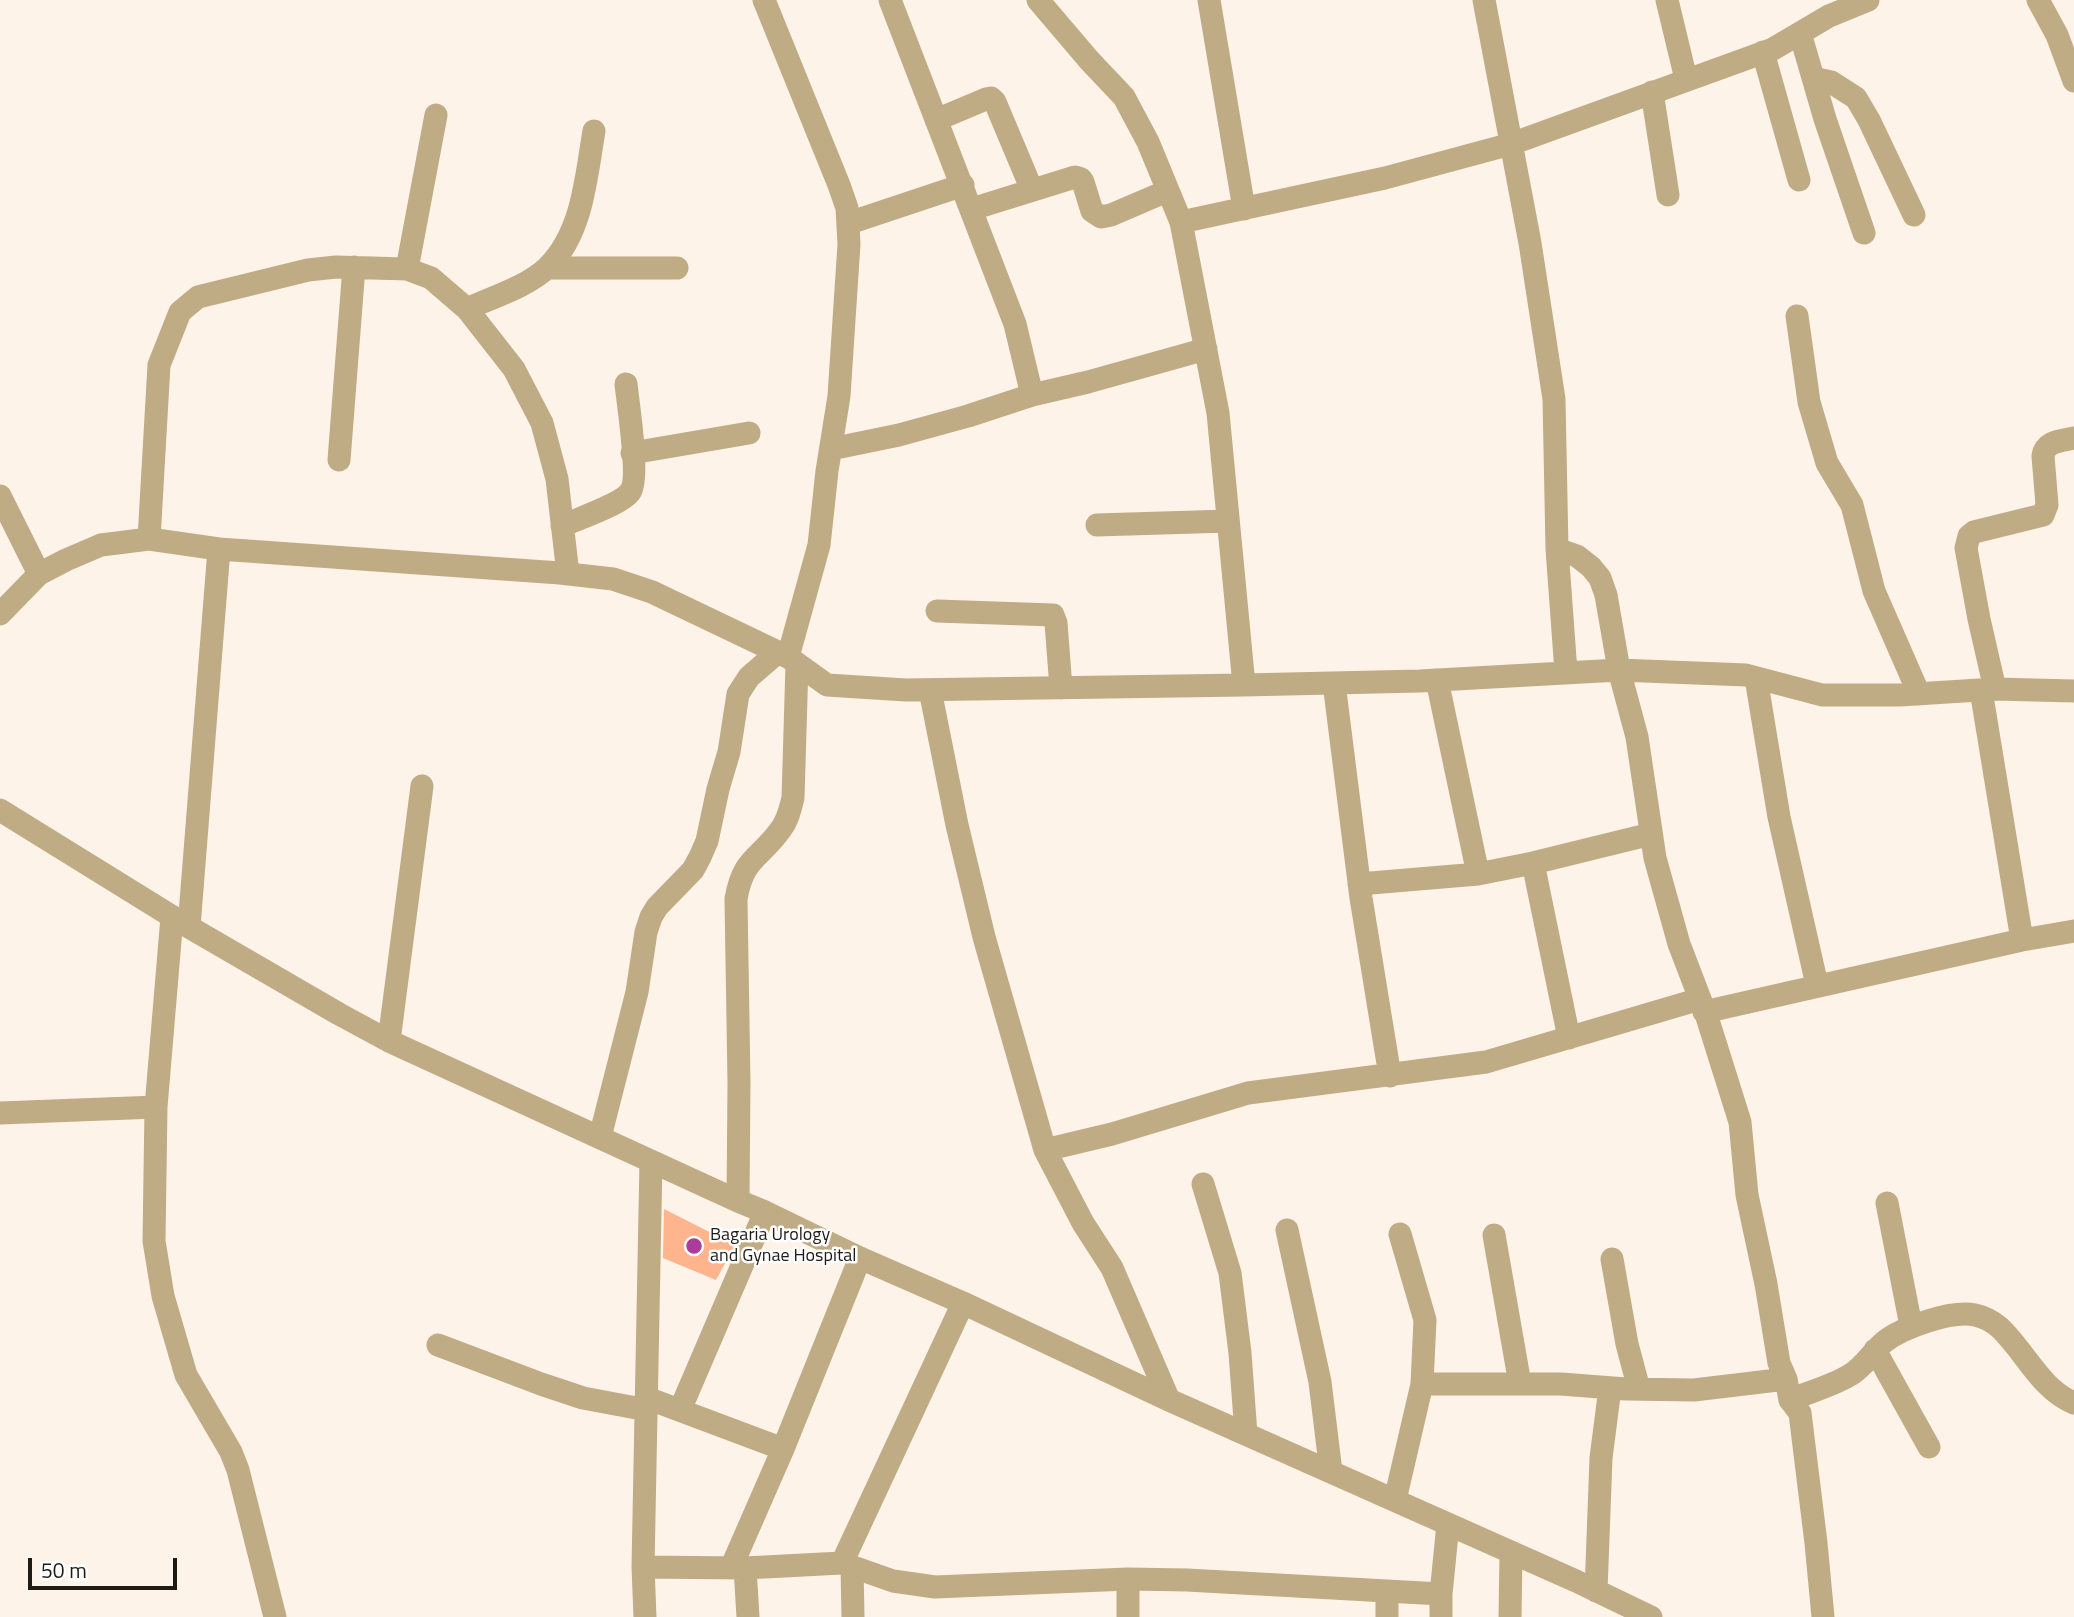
<!DOCTYPE html>
<html>
<head>
<meta charset="utf-8">
<style>
  body { margin:0 }
  #map { position:relative; width:2074px; height:1617px; overflow:hidden; background:#fdf3e9; font-family:"Titillium Web",sans-serif }
  canvas { display:block }
  .scale { position:absolute; left:28px; top:1558px; width:149px; height:32px; box-sizing:border-box; border:4px solid #1e1b17; border-top:0; padding-left:9px; font-size:21px; line-height:24px; white-space:nowrap; color:#1e1b17; -webkit-text-stroke:5px #fff; paint-order:stroke }
</style>
</head>
<body>
<div id="map">
<canvas width="2074" height="1617"></canvas>
<div class="scale">50 m</div>
</div>
<script>
const context = document.querySelector('canvas').getContext('2d');
context.lineJoin = 'round';
function fillPath(path, color) {
  context.fillStyle = color;
  context.fill(path, 'evenodd');
}
function trace(path, color, width, dash) {
  context.strokeStyle = color;
  context.lineWidth = width;
  context.lineCap = dash ? 'butt' : 'round';
  context.setLineDash(dash || []);
  context.stroke(path);
}
function drawText(font, color, halo, rows, align = 'center') {
  context.font = font + ' "Titillium Web",sans-serif';
  context.lineWidth = 5;
  context.setLineDash([]);
  context.textBaseline = 'middle';
  context.strokeStyle = halo;
  context.fillStyle = color;
  for (const [text, x, y, turn = 0] of rows) {
    context.save();
    context.translate(x, y);
    context.rotate((+turn || 0) * Math.PI / 180);
    context.textAlign = isNaN(turn) ? turn : align;
    if (halo) context.strokeText(text, 0, 0);
    context.fillText(text, 0, 0);
    context.restore();
  }
}
fillPath(new Path2D(`
  M664 1209 735 1245 716 1280 663 1258Z`), '#feb48c');
trace(new Path2D(`
  M764 0 839 185 847 208 849 244 839 396 827 471 819 545 788 657
  M890 0 1015 324 1032 395
  M1038 0 1089 60 1124 97 1148 142 1181 222 1218 413 1244 685
  M1209 0 1244 209
  M1484 0 1530 243 1554 399 1557 549 1566 672
  M1667 0 1686 79
  M2038 0 2057 35 2074 81
  M1800 33 1825 119 1864 233
  M1763 52 1799 180
  M1813 78 1831 82 1856 98 1869 120 1914 215
  M1652 92 1668 195
  M936 120 986 99 991 98 995 102 1032 190
  M972 209 1075 177 1081 179 1083 182 1092 211 1101 217 1111 215 1167 191
  M1181 222 1385 178 1511 144 1773 49 1829 16 1868 0
  M849 223 963 185
  M547 268H677
  M407 269 436 115
  M467 309C493 297 527 287 548 267 583 232 586 177 594 131
  M1797 316 1809 402 1827 463 1852 505 1874 591 1919 694
  M831 449 899 435 968 416 1032 395 1088 382 1206 349
  M632 453 749 433
  M339 460 354 267
  M0 496 39 574
  M1097 525 1228 521
  M562 526C577 519 622 504 630 492 640 480 628 403 626 384
  M1557 549 1577 556 1591 567 1600 578 1606 595 1619 670 1637 737 1655 858 1679 944 1707 1017 1740 1122 1747 1195 1766 1284 1779 1363 1786 1379 1790 1400 1800 1413 1816 1543 1823 1617
  M568 574 557 479 542 423 514 369 467 309 431 278 407 269 336 267 308 270 198 297 180 312 159 365 149 539 219 549 560 573 613 579 652 592 788 657 827 685 906 690 1244 685 1420 681 1619 670 1746 675 1822 695H1900L1995 689 2074 691
  M937 611 1053 615 1056 623 1061 688
  M0 614 39 574 66 560 101 545 149 539
  M1756 678 1779 817 1817 985
  M1437 680 1478 874
  M1334 683 1361 898 1390 1076
  M1995 689 1979 619 1966 548 1969 536 1974 532 2043 515 2047 505 2043 456C2045 441 2061 441 2074 438
  M930 690 957 825 984 937 1045 1150 1083 1223 1112 1268 1169 1400
  M1981 690 2022 940 2074 931
  M0 810 189 927 339 1014 389 1041 738 1201 765 1212 860 1258 963 1303 1169 1400 1576 1581 1651 1617
  M1359 884 1478 874 1533 863
  M172 917 156 1107 154 1241 163 1296 186 1375 231 1452 238 1470 275 1617
  M189 927 219 549
  M1704 1012 2022 940
  M1569 1038 1533 863 1651 834
  M389 1041 422 786
  M0 1113 156 1107
  M600 1137 637 992 646 932 651 917 657 907 693 870 700 857 707 841 718 789 729 752 738 694 749 677 778 652
  M1045 1150 1112 1134 1248 1093 1486 1062 1700 999
  M1203 1184 1230 1273 1240 1353 1246 1434
  M738 1201 739 1083 736 899C743 857 760 859 781 829 788 820 790 809 793 798L797 664
  M1887 1203 1911 1326
  M1287 1230 1320 1382 1331 1472
  M1494 1235 1520 1384
  M1612 1259 1627 1344 1639 1389
  M438 1345 541 1384 583 1398 647 1410
  M1875 1350 1929 1447
  M1422 1384H1561L1626 1389 1694 1390 1786 1379
  M647 1398 783 1449
  M1790 1400C1809 1392 1832 1386 1850 1375 1864 1367 1872 1352 1884 1342 1903 1327 1952 1310 1975 1315 1984 1317 1992 1321 1999 1327 2025 1351 2040 1389 2074 1403
  M680 1410 765 1212
  M1395 1500 1422 1384 1425 1320 1400 1234
  M842 1563 963 1303
  M643 1567 745 1568 842 1563 893 1581 935 1587 1128 1579 1187 1580 1441 1594
  M852 1567 853 1617
  M731 1568 783 1449 860 1258
  M745 1568 748 1617
  M1596 1591 1601 1458 1610 1388
  M645 1617 643 1567 651 1161
  M1128 1617V1579
  M1387 1617V1591
  M1441 1617V1594L1448 1524
  M1510 1617 1511 1552`), '#bfac85', 23);
for (const [x, y, r, color] of [
  [694,1246,9,"#ab3c99"]
]) {
  const dot = new Path2D();
  dot.arc(x, y, r, 0, 2 * Math.PI);
  context.fillStyle = color;
  context.fill(dot);
  trace(dot, '#fff', 2.5);
}
drawText('18px', '#1e1b17', '#fff', [
  ["Bagaria Urology",710,1236],
  ["and Gynae Hospital",710,1257]
], 'left');
</script>
</body>
</html>
